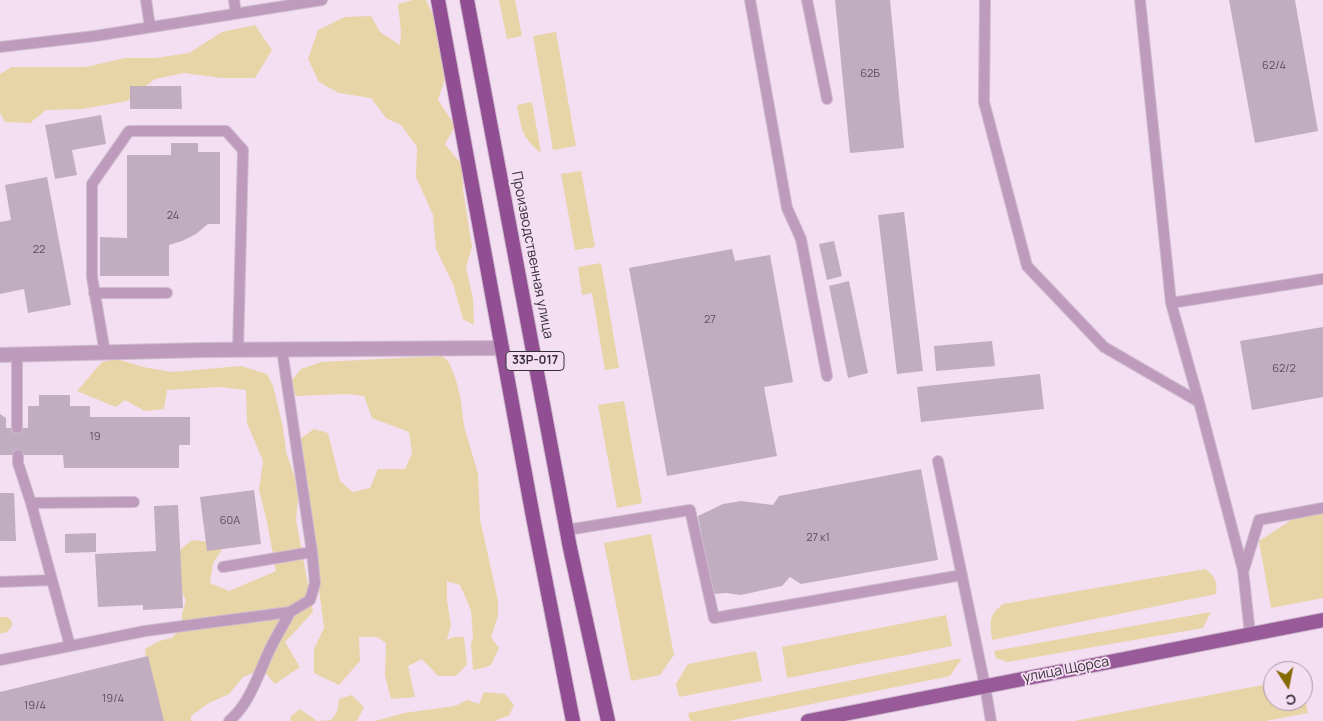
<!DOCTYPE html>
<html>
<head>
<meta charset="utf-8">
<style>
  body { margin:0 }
  #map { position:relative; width:1323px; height:721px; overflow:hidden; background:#f3def2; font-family:Manrope,sans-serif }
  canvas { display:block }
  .north { position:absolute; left:1263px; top:661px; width:50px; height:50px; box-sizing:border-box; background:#f3def2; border:1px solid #a898a8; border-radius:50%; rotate:169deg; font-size:14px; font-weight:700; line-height:20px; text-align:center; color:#383038 }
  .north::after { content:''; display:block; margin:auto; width:18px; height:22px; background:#856903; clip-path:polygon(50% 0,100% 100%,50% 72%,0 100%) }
</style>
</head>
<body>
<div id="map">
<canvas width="1323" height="721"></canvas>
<div class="north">С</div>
</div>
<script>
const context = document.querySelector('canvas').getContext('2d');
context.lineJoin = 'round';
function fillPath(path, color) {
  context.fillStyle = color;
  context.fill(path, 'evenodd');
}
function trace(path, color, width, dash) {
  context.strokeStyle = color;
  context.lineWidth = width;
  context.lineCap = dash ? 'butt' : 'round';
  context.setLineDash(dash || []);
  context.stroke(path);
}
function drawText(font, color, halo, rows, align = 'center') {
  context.font = font + ' Manrope,sans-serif';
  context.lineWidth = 4;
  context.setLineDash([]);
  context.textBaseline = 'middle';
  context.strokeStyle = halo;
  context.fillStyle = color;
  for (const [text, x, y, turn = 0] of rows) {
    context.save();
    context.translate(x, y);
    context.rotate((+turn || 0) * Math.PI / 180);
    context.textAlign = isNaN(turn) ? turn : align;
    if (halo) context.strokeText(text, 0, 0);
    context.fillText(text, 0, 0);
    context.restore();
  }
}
fillPath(new Path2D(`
  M413 0H426L435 19 446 75 438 100 455 126 445 144 462 165 463 190 472 247 466 267 473 299 474 325 463 319 453 284 436 249 433 215 416 177 417 147 401 125 386 118 371 98 339 93 319 82 308 59 318 30 345 17 371 16 380 32 400 45 401 32 398 4Z
  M499 0H515L522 36 507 39Z
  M255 25 272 50 255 78H221L184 73 155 79 127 101 82 109 46 110 30 123 5 122 0 113V74L12 67H86L125 58H155L189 53 222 32Z
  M556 32 576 146 553 150 533 36Z
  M532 102 541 153C522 139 521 127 517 105Z
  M581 171 595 247 575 250 561 174Z
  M601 263 619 368 605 370 592 293 582 295 578 267Z
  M442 356 449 362 456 380 461 401 464 426 478 474 480 519 498 601V616L491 637 499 648 491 665 483 668 473 670 471 644 473 638 471 610 460 585 447 581V601L451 625 447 640 454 637H464L467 664 456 676H438L422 659 408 666 415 697 391 699 385 676 386 643 377 637H359L360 661 339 685 314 673V649L324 628 300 439 314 429 328 433 340 481 353 492 370 488 378 469H405L412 453 409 432 372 418 364 396 346 394 296 396 291 381 301 369 321 362Z
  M117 359 143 367 172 372 241 366 267 374 273 386 283 427 286 452 295 478 298 499 296 520 313 612 285 642 300 667 275 684 262 669 243 677 229 694 209 703 191 716V721H153L145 649 159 641 172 638 182 626V614L186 600 176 580 174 555 192 540 212 542 223 548 213 563 210 583 229 591 276 571 267 522 259 490 263 461 247 423 246 390 219 387 167 390 164 409 145 411 125 400 116 407 77 391 102 362Z
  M624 401 642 503 617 508 598 405Z
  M1323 513V598L1271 608 1259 541 1293 519Z
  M651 534 674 655 660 675 631 681 604 543Z
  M1205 569C1216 576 1217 582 1216 594L992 640C990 621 988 616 1003 604Z
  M1211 612 1203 628 1007 662 996 658 994 651Z
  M946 615 952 646 787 678 782 647Z
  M0 617H7L12 621V626L7 632 0 634Z
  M756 651 762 681 679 697 676 684 688 664Z
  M962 658 950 676 728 721H690L688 713Z
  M1273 683V701H1303V688L1308 713 1266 721H1074Z
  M484 692 505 694 514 705 509 716 498 719 496 721H375L404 713 455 706 467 700 479 704Z
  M352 695 364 707 357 721H290L291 716 300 709 317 721 331 720 337 712 339 699Z`), '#e7d5a7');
fillPath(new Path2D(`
  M835 0H890L904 148 850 153Z
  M1229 0H1295L1318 131 1255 143Z
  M130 86H181L182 109H130Z
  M101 115 106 144 72 150 77 175 55 179 45 125Z
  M171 143H198V152H220V224H208L196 234 182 241 169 245V276H100V237L127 238V155H171Z
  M47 177 71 305 28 313 24 289 0 294V222L11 220 5 185Z
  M904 212 923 371 897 374 878 215Z
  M834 241 842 276 827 280 819 244Z
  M732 249 735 261 770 255 793 382 764 387 777 456 667 476 629 268Z
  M849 281 868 373 848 378 829 286Z
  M1323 327V397L1252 410 1240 341Z
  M992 341 995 366 936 371 934 346Z
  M1040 374 1044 409 921 422 917 387Z
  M39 395H70V406H90V417H190V445H179V468H64L63 455H0V414L6 418V428H28V406H39Z
  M921 469 938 560 801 584 790 577 782 586 741 595 726 593 712 594 698 516 723 504 741 501 773 505 779 496Z
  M254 490 261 544 207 551 200 497Z
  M0 493H14L16 541H0Z
  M178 505 183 608 143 610V605L98 607 95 554 156 551 154 506Z
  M96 533V552L65 553V534Z
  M148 656 164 721H0V692Z`), '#c1adc0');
const service = new Path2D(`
  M146 0 150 27
  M234 0 236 13
  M750 0 787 208 801 239 827 376
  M807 0 827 99
  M985 0 984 102 1027 266 1104 347 1199 402 1243 570 1250 634
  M1140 0 1171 303
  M0 47 95 36 322 0
  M94 293H167
  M105 353 92 277V184L129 131H226L243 150 238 350
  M17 355V428
  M1199 402 1171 303 1323 279
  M18 455V463L31 503
  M938 461 985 686 991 721
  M567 530 690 510 714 618 962 575
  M223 567 312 552
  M1244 569 1259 520 1323 508
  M0 582 52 580
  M70 646 31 503 134 502
  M0 660 145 631 290 612 310 600 315 583 312 552 282 350
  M229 721C251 703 259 671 271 647 277 635 284 624 290 612`);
const minor = new Path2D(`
  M0 355 204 350 502 348`);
const primary = new Path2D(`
  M808 721 1323 620`);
const trunk = new Path2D(`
  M438 0 533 517 573 721
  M467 0 570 548 608 721`);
trace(service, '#cebbcd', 12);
trace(minor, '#cebbcd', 16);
trace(primary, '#cebbcd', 16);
trace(trunk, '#cebbcd', 16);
trace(service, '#be9bbd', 10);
trace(minor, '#be9bbd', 14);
trace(primary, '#995a99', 14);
trace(trunk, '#924e92', 14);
drawText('11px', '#5a4f5a', null, [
  ["62/4",1274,66],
  ["62Б",870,74],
  ["24",173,216],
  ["22",39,250],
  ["27",710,320],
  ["62/2",1284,369],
  ["19",95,437],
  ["60А",230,521],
  ["27 к1",818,538],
  ["19/4",113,699],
  ["19/4",35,706]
]);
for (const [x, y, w] of [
  [535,361,58]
]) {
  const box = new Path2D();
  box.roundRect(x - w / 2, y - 9.5, w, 19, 4);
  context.fillStyle = '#f3def2';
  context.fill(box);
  trace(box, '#383038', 1);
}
drawText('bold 12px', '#383038', null, [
  ["33Р-017",535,361]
]);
drawText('14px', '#383038', '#f3def2', [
  ["Производственная улица",532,255,79],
  ["улица Щорса",1066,670,-11]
]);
</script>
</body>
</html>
